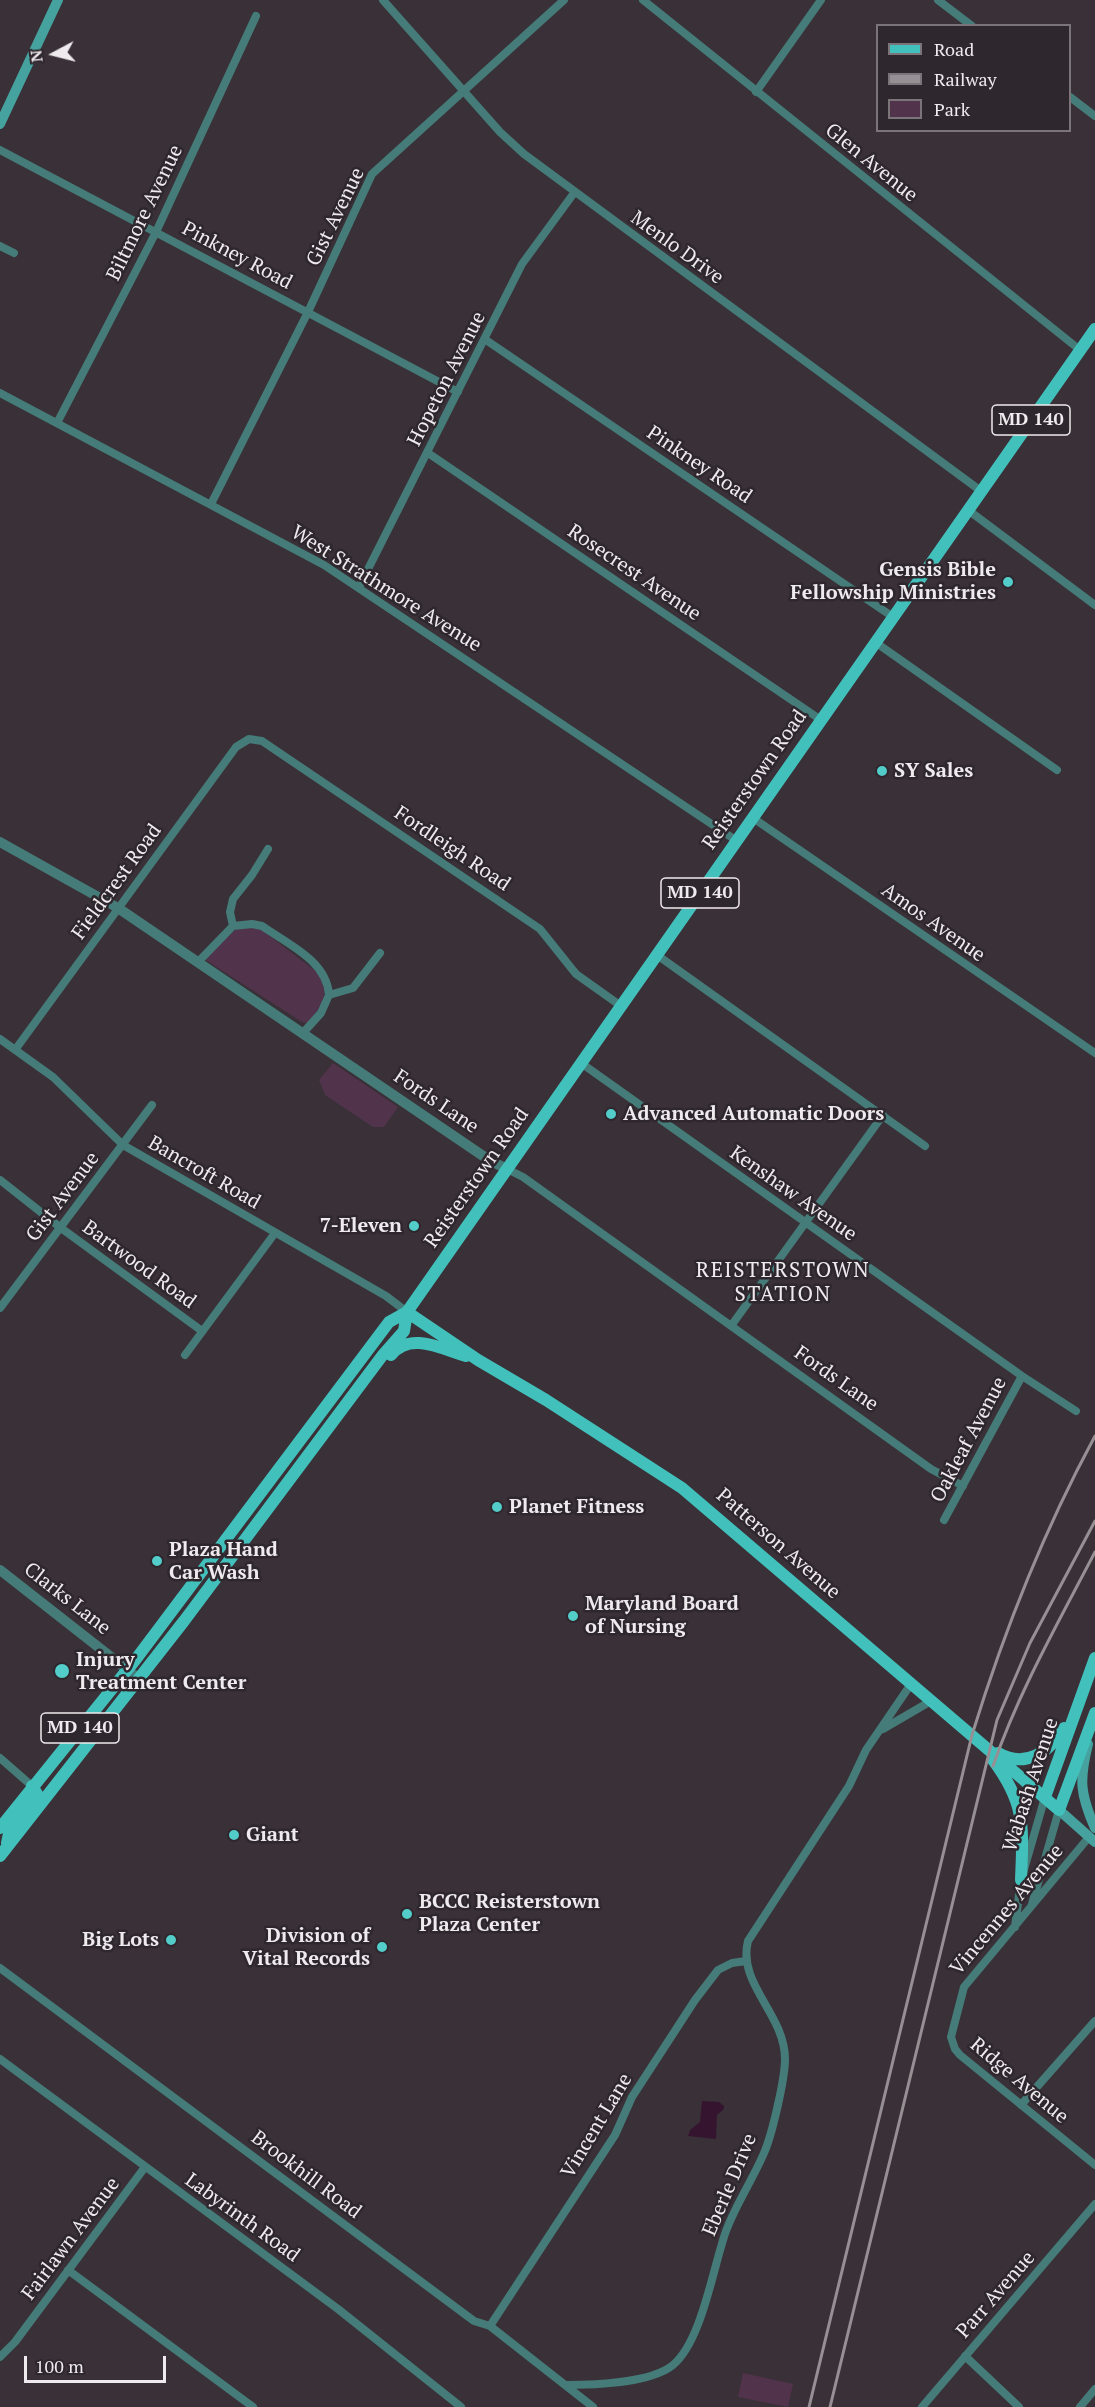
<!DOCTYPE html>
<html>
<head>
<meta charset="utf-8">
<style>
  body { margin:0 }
  #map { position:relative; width:1095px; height:2407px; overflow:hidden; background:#393137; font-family:"PT Serif",serif }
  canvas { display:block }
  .legend { position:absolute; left:876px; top:24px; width:195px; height:108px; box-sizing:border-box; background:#2e272d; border:2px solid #7b757a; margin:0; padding:8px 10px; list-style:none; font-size:18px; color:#efeaed }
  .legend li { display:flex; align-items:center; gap:12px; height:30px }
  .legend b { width:30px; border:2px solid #7b757a }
  .north { position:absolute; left:24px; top:24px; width:60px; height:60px; -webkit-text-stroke:4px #2e272d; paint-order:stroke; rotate:263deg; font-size:16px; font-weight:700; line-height:24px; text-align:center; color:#efeaed }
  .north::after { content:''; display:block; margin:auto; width:21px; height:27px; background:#efeaed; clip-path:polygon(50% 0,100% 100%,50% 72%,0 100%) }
  .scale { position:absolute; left:24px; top:2356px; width:142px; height:27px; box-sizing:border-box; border:3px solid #efeaed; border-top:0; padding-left:8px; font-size:18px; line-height:21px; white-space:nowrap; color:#efeaed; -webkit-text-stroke:4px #2e272d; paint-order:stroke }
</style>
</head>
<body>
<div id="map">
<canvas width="1095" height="2407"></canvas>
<ul class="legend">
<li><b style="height:8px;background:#42c1bc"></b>Road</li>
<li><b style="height:8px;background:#968f94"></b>Railway</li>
<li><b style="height:16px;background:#51334c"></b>Park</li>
</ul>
<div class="north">N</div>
<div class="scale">100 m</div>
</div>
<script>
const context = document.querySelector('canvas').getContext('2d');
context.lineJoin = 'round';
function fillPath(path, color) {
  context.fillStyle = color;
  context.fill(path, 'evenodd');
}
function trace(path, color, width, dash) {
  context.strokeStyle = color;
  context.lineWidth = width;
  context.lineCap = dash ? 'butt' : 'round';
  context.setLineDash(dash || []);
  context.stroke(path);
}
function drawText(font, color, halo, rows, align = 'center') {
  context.font = font + ' "PT Serif",serif';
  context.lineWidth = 5;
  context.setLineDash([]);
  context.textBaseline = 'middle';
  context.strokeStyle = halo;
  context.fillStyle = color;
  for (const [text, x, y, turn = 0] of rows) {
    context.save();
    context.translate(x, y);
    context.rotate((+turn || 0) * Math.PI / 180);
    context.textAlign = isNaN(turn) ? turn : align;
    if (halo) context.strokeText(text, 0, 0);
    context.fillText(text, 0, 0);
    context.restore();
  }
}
fillPath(new Path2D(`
  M250 927 262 930 322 976C327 998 323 1008 307 1023L302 1022 204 959 233 932 238 928Z
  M333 1063 398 1107 384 1127H373L325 1095 319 1080Z
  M743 2373 793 2384 788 2407 738 2397Z`), '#51334c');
fillPath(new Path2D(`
  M702 2101 719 2102 724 2106V2109L717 2115 716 2139 688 2136 690 2130 700 2122Z`), '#351430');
trace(new Path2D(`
  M383 0 500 132 524 154 981 491
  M643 0 1080 350
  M938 0 972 26
  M756 92 821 0
  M1070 97 1095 116
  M0 150 458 392
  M0 246 14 253
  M486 340 893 617
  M0 393 324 565 737 841
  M57 423 156 232 256 16
  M428 453 821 720
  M211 504 308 312 372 174 564 0
  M968 510 1095 605
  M359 587 522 264 574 193
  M875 642 1057 770
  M753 818 1095 1053
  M233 926 252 924 262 926C288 944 327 961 329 995
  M657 955 925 1146
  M198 962 233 926 230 912 233 899 252 875 268 849
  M302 1034 321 1013 329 995 353 988 380 953
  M0 1039 53 1077 123 1145 386 1296 407 1312
  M15 1050 236 747 249 739 262 741 540 929 576 974 621 1006
  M581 1063 1022 1376 1076 1411
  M507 1169 523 1177 931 1469 963 1486
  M0 1180 61 1228 202 1331
  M0 1308 152 1105
  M731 1326 883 1115
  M185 1355 275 1233
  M944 1520 1022 1376
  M883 1729 931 1701
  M0 1758 32 1786
  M1089 1837 964 1987 951 2037 955 2049 960 2055 1095 2165
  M1032 1904 1059 1810
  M1015 1927 1021 1880 1045 1797
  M0 1968 474 2321 490 2326 593 2407
  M0 2059 338 2309 461 2407
  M1021 2105 1095 2021
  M68 2270 253 2407
  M490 2326 615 2135 632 2097 695 2000 718 1970 732 1963 746 1961
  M965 2356 1019 2407
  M0 2357 15 2342 145 2167
  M566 2385C594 2385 651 2383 673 2365 702 2341 713 2267 726 2231 736 2204 753 2179 764 2153 772 2135 785 2079 785 2059 785 2014 737 1984 748 1941L849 1786 866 1750 911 1684
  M922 2407 1095 2204
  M1080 2407 1095 2389`), '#457b78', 8);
trace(new Path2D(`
  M0 842 118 908 489 1160 507 1169
  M0 1570 134 1675`), '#457b78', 10);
trace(new Path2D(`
  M0 124 58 0
  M1088 1744C1079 1780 1080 1794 1095 1828
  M1059 1810 1095 1842`), '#46a29f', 10);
trace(new Path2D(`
  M407 1312 478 1360 546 1400 682 1488 1059 1810 1095 1713
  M391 1355C410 1331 442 1349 466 1356
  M998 1753C1025 1769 1050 1752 1064 1728
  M993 1760C1026 1804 1023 1827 1021 1880
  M1045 1797 1095 1658
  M0 1828 136 1659 389 1322 407 1312 1095 329
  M7 1843 10 1829 37 1794 32 1786
  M0 1856 184 1621 382 1356 404 1331 407 1312`), '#42c1bc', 12);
trace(new Path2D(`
  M993 1766C1019 1691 1058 1623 1095 1552
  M809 2407 972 1735C1004 1631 1043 1532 1095 1436
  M830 2407 997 1720 1030 1643 1095 1521`), '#968f94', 3);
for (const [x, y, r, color] of [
  [1008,582,6,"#53cdc9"],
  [882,771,6,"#53cdc9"],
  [611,1114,6,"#53cdc9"],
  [414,1226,6,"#53cdc9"],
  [497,1507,6,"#53cdc9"],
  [157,1561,6,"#53cdc9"],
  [573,1616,6,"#53cdc9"],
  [62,1671,8,"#53cdc9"],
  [234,1835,6,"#53cdc9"],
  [407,1914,6,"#53cdc9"],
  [171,1940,6,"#53cdc9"],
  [382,1947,6,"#53cdc9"]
]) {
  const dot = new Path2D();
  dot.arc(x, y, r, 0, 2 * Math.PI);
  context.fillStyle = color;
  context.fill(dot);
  trace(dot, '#2e272d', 2);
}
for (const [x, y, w] of [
  [1031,420,78],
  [700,893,78],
  [80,1728,78]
]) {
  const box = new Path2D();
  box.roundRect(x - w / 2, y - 15, w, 30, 4.5);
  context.fillStyle = '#2e272d';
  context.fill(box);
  trace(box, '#efeaed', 1.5);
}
drawText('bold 18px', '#efeaed', null, [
  ["MD 140",1031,420],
  ["MD 140",700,893],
  ["MD 140",80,1728]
]);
drawText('20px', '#efeaed', '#2e272d', [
  ["Glen Avenue",871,163,39],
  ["Biltmore Avenue",145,213,-64],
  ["Gist Avenue",336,217,-64],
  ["Menlo Drive",677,248,36],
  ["Pinkney Road",237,256,28],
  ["Hopeton Avenue",447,379,-63],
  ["Pinkney Road",699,465,34],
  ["Rosecrest Avenue",634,573,34],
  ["West Strathmore Avenue",386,589,32],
  ["Reisterstown Road",755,780,-55],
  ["Fordleigh Road",452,849,34],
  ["Fieldcrest Road",117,882,-54],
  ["Amos Avenue",933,923,35],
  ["Fords Lane",436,1102,34],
  ["Bancroft Road",204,1173,30],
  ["Reisterstown Road",477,1178,-55],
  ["Kenshaw Avenue",793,1194,35],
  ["Gist Avenue",63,1197,-53],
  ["Bartwood Road",139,1265,36],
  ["Fords Lane",836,1379,35],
  ["Oakleaf Avenue",969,1440,-62],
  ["Patterson Avenue",778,1544,41],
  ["Clarks Lane",67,1599,38],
  ["Wabash Avenue",1031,1785,-72],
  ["Vincennes Avenue",1007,1910,-50],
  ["Ridge Avenue",1019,2081,40],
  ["Vincent Lane",597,2126,-59],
  ["Brookhill Road",306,2175,37],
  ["Eberle Drive",730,2185,-67],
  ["Labyrinth Road",242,2218,36],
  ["Fairlawn Avenue",71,2239,-53],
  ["Parr Avenue",996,2295,-49]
]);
drawText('bold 20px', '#efeaed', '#2e272d', [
  ["Gensis Bible",996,570,"right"],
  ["Fellowship Ministries",996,593,"right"],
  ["SY Sales",894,771],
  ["Advanced Automatic Doors",623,1114],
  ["7-Eleven",402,1226,"right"],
  ["Planet Fitness",509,1507],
  ["Plaza Hand",169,1550],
  ["Car Wash",169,1573],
  ["Maryland Board",585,1604],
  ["of Nursing",585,1627],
  ["Injury",76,1660],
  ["Treatment Center",76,1683],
  ["Giant",246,1835],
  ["BCCC Reisterstown",419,1902],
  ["Plaza Center",419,1925],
  ["Division of",370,1936,"right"],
  ["Vital Records",370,1959,"right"],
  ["Big Lots",159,1940,"right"]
], 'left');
context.letterSpacing = '1.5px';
drawText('21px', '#efeaed', '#2e272d', [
  ["REISTERSTOWN",783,1271],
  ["STATION",783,1295]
]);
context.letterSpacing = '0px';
</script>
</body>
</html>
